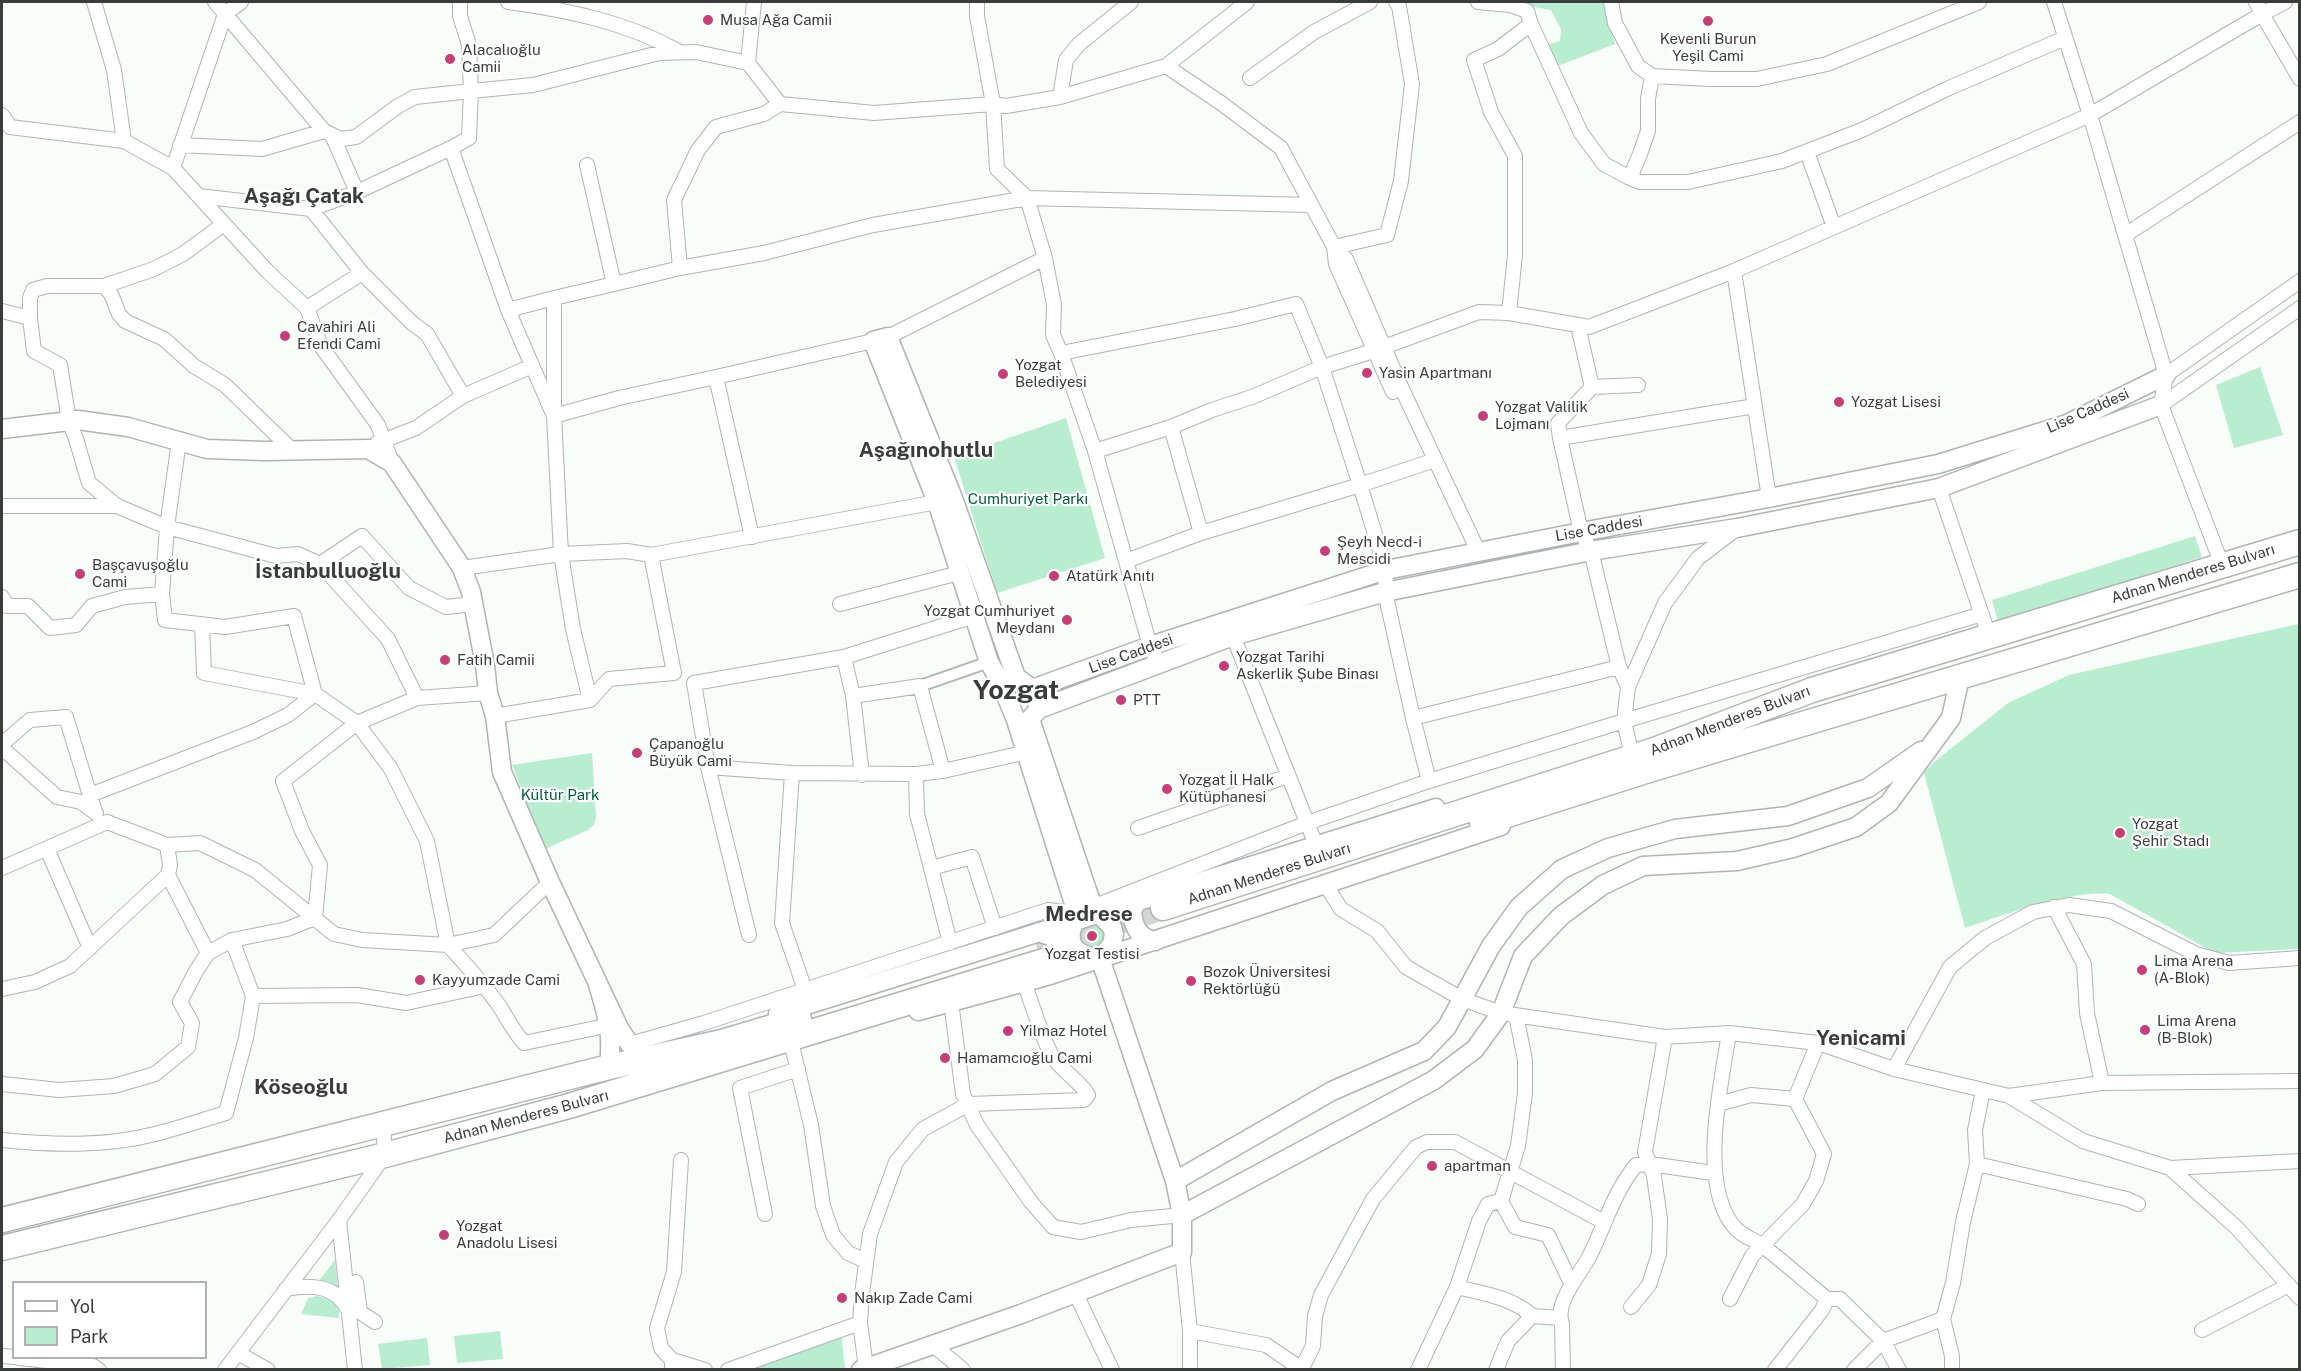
<!DOCTYPE html>
<html>
<head>
<meta charset="utf-8">
<style>
  body { margin:0 }
  #map { position:relative; width:2301px; height:1371px; overflow:hidden; background:#f8fdfa; font-family:"Public Sans",sans-serif }
  canvas { display:block }
  .frame { position:absolute; inset:0; border:3px solid #3a3c3b; pointer-events:none }
  .legend { position:absolute; left:12px; top:1281px; width:195px; height:78px; box-sizing:border-box; background:#fff; border:2px solid #b0b1b1; margin:0; padding:8px 10px; list-style:none; font-size:18px; color:#3a3c3b }
  .legend li { display:flex; align-items:center; gap:12px; height:30px }
  .legend b { width:30px; border:2px solid #b0b1b1 }
</style>
</head>
<body>
<div id="map">
<canvas width="2301" height="1371"></canvas>
<div class="frame"></div>
<ul class="legend">
<li><b style="height:8px;background:#fff"></b>Yol</li>
<li><b style="height:16px;background:#b8edcf"></b>Park</li>
</ul>
</div>
<script>
const context = document.querySelector('canvas').getContext('2d');
context.lineJoin = 'round';
function fillPath(path, color) {
  context.fillStyle = color;
  context.fill(path, 'evenodd');
}
function trace(path, color, width, dash) {
  context.strokeStyle = color;
  context.lineWidth = width;
  context.lineCap = dash ? 'butt' : 'round';
  context.setLineDash(dash || []);
  context.stroke(path);
}
function drawText(font, color, halo, rows, align = 'center') {
  context.font = font + ' "Public Sans",sans-serif';
  context.lineWidth = 4.5;
  context.setLineDash([]);
  context.textBaseline = 'middle';
  context.strokeStyle = halo;
  context.fillStyle = color;
  for (const [text, x, y, turn = 0] of rows) {
    context.save();
    context.translate(x, y);
    context.rotate((+turn || 0) * Math.PI / 180);
    context.textAlign = isNaN(turn) ? turn : align;
    if (halo) context.strokeText(text, 0, 0);
    context.fillText(text, 0, 0);
    context.restore();
  }
}
fillPath(new Path2D(`
  M1529 2H1603L1615 44 1555 67 1544 46 1560 41 1561 29 1551 10 1528 6Z
  M2260 367 2283 435 2234 448 2216 385Z
  M1066 418 1105 558 997 593 954 457Z
  M2195 536 2202 557 1998 621 1992 600Z
  M2299 624V949L2215 953 2110 894C2070 890 2004 915 1965 928L1924 773 1934 762 2008 703 2069 675Z
  M592 753 596 817 594 825 588 830 545 849 512 765Z
  M1080 936a12 12 0 1 1 24 0a12 12 0 1 1-24 0Z
  M335 1260 338 1290 319 1281Z
  M317 1296 329 1299 339 1308V1318L301 1314 308 1298Z
  M500 1331 503 1359 457 1363 454 1336Z
  M841 1332 845 1369 746 1370Z
  M427 1338 430 1365 382 1369 378 1344Z`), '#b8edcf');
trace(new Path2D(`
  M1037 948 1163 908`), '#d2d6d4', 24, [24, 12]);
const pedestrian = new Path2D(`
  M920 686 989 662`);
const minor = new Path2D(`
  M215 2 225 14 241 2
  M460 2V16L469 45 471 91 533 85 659 53 696 52 748 63
  M508 2C567 10 626 22 678 51
  M754 2 748 63 780 104
  M977 2V16L993 104 1006 106 1060 97 1166 66 1247 2
  M1611 2 1615 23 1638 66 1652 76
  M1979 2 1827 64 1757 79H1711L1652 76 1648 99V131L1640 154 1632 173 1628 177 1640 182H1688L1782 161 1862 130 1949 88 2065 38
  M2054 2 2090 115 2262 14 2256 2
  M2285 2 2262 14 2300 79
  M1531 24 1581 133 1604 164 1628 177
  M1166 66 1221 103 1281 148 1334 247 1387 235 1401 181 1412 84 1399 6 1396 2
  M1250 78 1314 32 1370 2
  M1060 97 1066 60 1079 44 1131 2
  M780 104 874 113 993 104 997 169 1027 198 873 225 764 253 680 268 674 200 698 150 716 127 764 114Z
  M2 115 10 127 124 141 114 70 94 2
  M332 135 357 192
  M124 141 173 168 225 14 324 131 341 139 356 137 398 106 415 97 471 91 469 138 451 148 508 310 554 416
  M180 145 262 149 324 131
  M1807 152 1834 227
  M587 165 614 284 680 268
  M173 168 267 271 307 308 321 346 378 425 392 463
  M199 196 311 209 357 192 451 148
  M1310 205 1027 198 1045 258 1054 305 1053 335 1061 353 1235 319 1296 304 1322 367 1373 351 1479 312 1509 313 1515 255V156L1491 112 1474 60 1498 49 1531 24 1527 11 1510 5 1478 2
  M311 209 362 273 412 323 427 334 463 396
  M2125 235 2300 122
  M1334 247 1346 259 1402 389 1478 551
  M1334 247 1336 264 1393 392
  M1734 271 2090 115 2166 375 2161 405 2222 565
  M104 286 154 269 183 254 224 224
  M307 308 362 273
  M508 310 554 298
  M2 311 30 318 34 351 60 365 69 421 76 439 89 483 117 506H2
  M1509 313 1589 327 1734 271 1769 498
  M30 318V298L33 290 47 286H104L111 294 119 314 125 321 164 339 194 366 225 385 292 450
  M888 337 1045 258
  M1061 353 1095 451 1171 427 1201 533
  M2166 375 2300 281
  M716 377 873 341
  M1592 387 1638 385
  M2161 405 2300 308
  M554 411V298L614 284
  M1171 427 1212 410 1252 397 1322 367 1360 485 1435 460
  M1560 438 1558 423 1592 387 1578 326
  M377 443 416 428 463 396 532 366
  M1095 451 1126 561 1201 533 1360 485 1386 570 1385 592 1413 718
  M1939 488 1989 636
  M117 506 167 527 179 441
  M651 555 937 502
  M1126 561 1150 646 1159 664
  M320 564 362 536 409 588 446 607 473 604
  M462 568 561 554 554 416 619 398 716 377 752 537
  M162 594 165 620 225 627 294 616 315 694 204 673 202 624
  M2 597 7 606H28L50 628 76 625 92 606 125 597 162 594 167 527 276 556 298 554 320 564 388 639 417 698 357 723 391 769 427 841 448 945 494 935 550 882
  M840 604 959 573
  M1233 636 1316 845
  M844 657 853 696 862 775
  M1619 667 1591 551 1581 532 1560 438 1755 406
  M1628 687 1624 721 1982 614
  M853 696 920 686 943 771
  M417 698 488 693
  M495 716 590 700 573 629 561 554 627 551 651 555 674 673 609 679 590 700
  M2 744 30 720 66 717 95 812
  M2 748 57 797 81 802 96 813
  M708 767 749 935
  M792 773 916 774 943 771 1027 752
  M916 774 917 814 931 868
  M1429 781 1624 721 1630 747
  M1138 828 1288 776
  M47 849 90 948
  M2 868 107 822 167 845
  M168 875 208 953 232 940
  M1325 884 1341 909 1377 931 1406 967 1462 999 1501 1013 1665 1037 1729 1033 1818 1043 1894 1069 2009 1096
  M1095 906 1307 823 1429 781 1413 718 1619 667 1628 687 1665 603 1698 558 1735 530
  M2054 907 2084 964 2087 1013 2102 1083
  M950 943 931 868 972 857 995 928
  M2 989 35 982 70 966 168 875 170 865 167 845 200 843 255 870 334 934 362 940 448 945C466 965 485 985 500 1007 508 1020 514 1032 524 1043L610 1025
  M805 990 782 923 792 773 708 767 694 683 844 657 974 616
  M253 996 357 995 406 1003 485 986
  M951 1002 963 1094 977 1125 1031 1202 1053 1227 1081 1232 1131 1220 1182 1215
  M1516 1015 1525 1060V1093L1518 1146 1501 1201 1515 1227 1548 1235 1571 1283
  M1729 1033C1721 1085 1697 1187 1736 1229 1744 1237 1755 1240 1763 1246 1785 1263 1806 1282 1827 1299H1840L1883 1341 1899 1370
  M630 1044 704 1023 1048 910 1077 913
  M792 1046 811 1125 823 1206 833 1235 848 1253 866 1261
  M1894 1069 1950 967 1985 938 2033 912 2069 905 2111 911 2196 954 2229 963 2300 958
  M2300 1081 2102 1083 2009 1096 2083 1141 2170 1168 2300 1161
  M2 1084 59 1090 114 1086 155 1074 188 1047 192 1023 180 1002 196 971 208 953
  M1718 1104 1751 1095 1795 1099
  M2 1140C52 1145 105 1147 155 1134 179 1128 202 1120 226 1113L246 1038 253 996 232 940 287 929 315 918 320 865 302 831 283 781 357 723 315 694 288 715 253 732 90 795
  M1977 1164 2127 1199 2138 1204
  M2170 1168 2237 1228 2300 1298
  M765 1214 740 1088 798 1069
  M339 1220 355 1370
  M1182 1252 1190 1331
  M356 1282 360 1312 375 1322
  M1457 1287C1482 1293 1514 1298 1532 1316L1560 1318
  M286 1289C311 1284 336 1285 349 1311
  M1075 1292 1112 1370
  M1730 1299 1752 1256 1803 1204 1816 1181 1824 1154 1795 1099 1818 1043
  M1631 1307 1649 1285 1659 1254 1660 1219 1654 1176 1645 1152 1665 1037
  M2202 1330 2289 1285
  M933 1345 963 1370
  M238 1353 268 1370
  M2 1356 14 1357
  M19 1358 93 1366 99 1370
  M672 1360 705 1370
  M866 1367 860 1323 862 1294 870 1234 896 1162 923 1129 969 1104 1084 1100 1088 1095C1081 1082 1063 1072 1053 1057 1042 1040 1032 1003 1024 982
  M225 1370 339 1220 385 1155 383 1124
  M672 1370V1360L661 1348 657 1328 674 1272 681 1160
  M728 1370 860 1323
  M1190 1370V1331L1266 1345 1303 1370
  M1301 1370 1313 1346 1315 1316 1321 1295 1373 1199 1416 1147 1427 1142H1455L1604 1222
  M1418 1370 1457 1287 1479 1221 1488 1204 1501 1201
  M1496 1370 1508 1341 1532 1316
  M1563 1370 1562 1324C1554 1302 1580 1275 1589 1257 1606 1224 1612 1195 1636 1165L1650 1164 1713 1173
  M1775 1370 1822 1310 1827 1299
  M1854 1370 1883 1341 1943 1319
  M1952 1370V1356L1943 1319 1953 1283 1963 1222 1977 1164 1975 1130 1983 1090`);
const tertiary = new Path2D(`
  M2 429 78 420 128 427 207 449 264 451 368 449 392 463 462 568 471 592 485 665 488 693 495 716 502 772 550 882 620 1030C627 1040 635 1055 648 1058
  M1001 683 1016 677 1032 689 1039 709 1030 719 1085 884 1093 907 1112 927 1114 934 1112 944 1100 958C1085 957 1068 951 1071 932 1072 926 1076 920 1077 913L1016 720 1001 683 989 662 937 502 873 341 888 337 953 498 1016 677
  M1032 689 1150 646 1386 570 1581 532 1769 498 1938 464 2067 424 2166 375
  M1039 709 1233 636 1385 592 1591 551 1737 528 1939 488 2161 405
  M1137 901 1132 911C1133 927 1139 938 1155 941
  M1039 932 1053 937C1063 954 1062 960 1050 975
  M597 981C607 1015 613 1031 609 1067L620 1064
  M918 1011 1050 975 1501 826
  M778 1014 1436 808
  M1175 1181 1332 1091 1424 1051 1447 1027 1491 946 1519 907 1562 869 1608 848 1675 829 1788 816 1868 788 1921 751
  M1182 1215 1434 1080 1475 1049 1501 1013 1523 956 1561 916 1603 885 1643 866 1737 861 1793 848 1856 827 1889 803 1951 718 1960 677
  M861 1370 1021 1314 1182 1252V1215L1175 1181 1100 958`);
const trunk = new Path2D(`
  M1482 823 1649 770 2300 575
  M1163 908 1654 750 1812 690 2300 542
  M2 1220 609 1067 722 1042 799 1019
  M2 1248 385 1155 569 1106 1044 961`);
trace(pedestrian, '#b0b4b1', 14);
trace(minor, '#b0b4b1', 16);
trace(tertiary, '#b0b4b1', 21);
trace(trunk, '#b0b4b1', 27);
trace(pedestrian, '#fff', 10);
trace(minor, '#fff', 14);
trace(tertiary, '#fff', 18);
trace(trunk, '#fff', 24);
for (const [x, y, r, color] of [
  [708,20,6,"#c73d76"],
  [1708,21,6,"#c73d76"],
  [450,59,6,"#c73d76"],
  [285,336,6,"#c73d76"],
  [1367,373,6,"#c73d76"],
  [1003,374,6,"#c73d76"],
  [1839,402,6,"#c73d76"],
  [1483,416,6,"#c73d76"],
  [1325,551,6,"#c73d76"],
  [80,574,6,"#c73d76"],
  [1054,576,6,"#c73d76"],
  [1067,620,6,"#c73d76"],
  [445,660,6,"#c73d76"],
  [1224,666,6,"#c73d76"],
  [1121,700,6,"#c73d76"],
  [637,753,6,"#c73d76"],
  [1167,789,6,"#c73d76"],
  [2120,833,6,"#c73d76"],
  [1092,936,6,"#c73d76"],
  [2142,970,6,"#c73d76"],
  [420,980,6,"#c73d76"],
  [1191,981,6,"#c73d76"],
  [2145,1030,6,"#c73d76"],
  [1008,1031,6,"#c73d76"],
  [945,1058,6,"#c73d76"],
  [1432,1166,6,"#c73d76"],
  [444,1235,6,"#c73d76"],
  [842,1298,6,"#c73d76"]
]) {
  const dot = new Path2D();
  dot.arc(x, y, r, 0, 2 * Math.PI);
  context.fillStyle = color;
  context.fill(dot);
  trace(dot, '#fff', 2);
}
drawText('15px', '#3a3c3b', '#fff', [
  ["Musa Ağa Camii",720,20],
  ["Kevenli Burun",1708,39,"center"],
  ["Yeşil Cami",1708,56,"center"],
  ["Alacalıoğlu",462,50],
  ["Camii",462,67],
  ["Cavahiri Ali",297,327],
  ["Efendi Cami",297,344],
  ["Yozgat",1015,365],
  ["Belediyesi",1015,382],
  ["Yasin Apartmanı",1379,373],
  ["Yozgat Lisesi",1851,402],
  ["Yozgat Valilik",1495,407],
  ["Lojmanı",1495,424],
  ["Şeyh Necd-i",1337,542],
  ["Mescidi",1337,559],
  ["Başçavuşoğlu",92,565],
  ["Cami",92,582],
  ["Atatürk Anıtı",1066,576],
  ["Yozgat Cumhuriyet",1055,611,"right"],
  ["Meydanı",1055,628,"right"],
  ["Yozgat Tarihi",1236,657],
  ["Askerlik Şube Binası",1236,674],
  ["Fatih Camii",457,660],
  ["PTT",1133,700],
  ["Çapanoğlu",649,744],
  ["Büyük Cami",649,761],
  ["Yozgat İl Halk",1179,780],
  ["Kütüphanesi",1179,797],
  ["Yozgat",2132,824],
  ["Şehir Stadı",2132,841],
  ["Yozgat Testisi",1092,954,"center"],
  ["Lima Arena",2154,961],
  ["(A-Blok)",2154,978],
  ["Bozok Üniversitesi",1203,972],
  ["Rektörlüğü",1203,989],
  ["Kayyumzade Cami",432,980],
  ["Lima Arena",2157,1021],
  ["(B-Blok)",2157,1038],
  ["Yilmaz Hotel",1020,1031],
  ["Hamamcıoğlu Cami",957,1058],
  ["apartman",1444,1166],
  ["Yozgat",456,1226],
  ["Anadolu Lisesi",456,1243],
  ["Nakıp Zade Cami",854,1298]
], 'left');
drawText('15px', '#3a3c3b', '#fff', [
  ["Lise Caddesi",2088,411,-24],
  ["Lise Caddesi",1599,529,-10],
  ["Adnan Menderes Bulvarı",2193,574,-17],
  ["Lise Caddesi",1131,654,-20],
  ["Adnan Menderes Bulvarı",1730,721,-21],
  ["Adnan Menderes Bulvarı",1269,874,-18],
  ["Adnan Menderes Bulvarı",526,1117,-15]
]);
drawText('15px', '#045e3c', '#fff', [
  ["Cumhuriyet Parkı",1028,499],
  ["Kültür Park",560,795]
]);
drawText('bold 21px', '#3a3c3b', '#fff', [
  ["Aşağı Çatak",304,197],
  ["Aşağınohutlu",926,451],
  ["İstanbulluoğlu",328,572],
  ["Medrese",1089,915],
  ["Yenicami",1861,1039],
  ["Köseoğlu",301,1088]
]);
drawText('bold 27px', '#3a3c3b', '#fff', [
  ["Yozgat",1016,691]
]);
</script>
</body>
</html>
